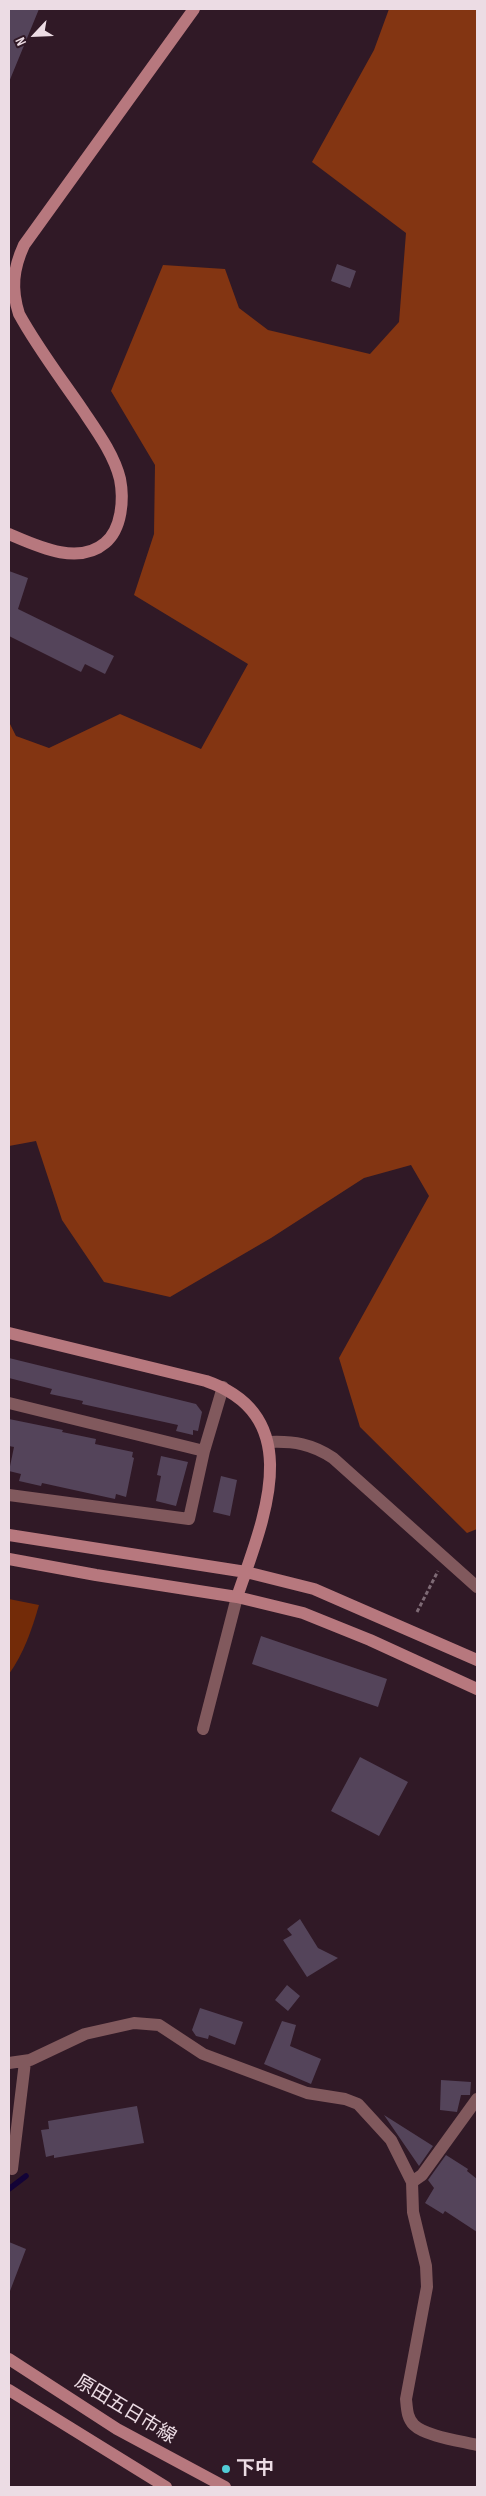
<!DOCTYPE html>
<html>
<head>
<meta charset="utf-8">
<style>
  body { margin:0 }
  #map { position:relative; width:486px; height:2496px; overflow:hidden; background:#301926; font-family:"Sofia Sans Condensed",sans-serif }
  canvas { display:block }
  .frame { position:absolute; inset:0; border:10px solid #ecdce4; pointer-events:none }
  .north { position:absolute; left:10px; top:10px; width:50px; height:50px; -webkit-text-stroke:4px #301926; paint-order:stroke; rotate:245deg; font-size:14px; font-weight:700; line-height:20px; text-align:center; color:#ecdce4 }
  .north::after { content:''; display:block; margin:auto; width:18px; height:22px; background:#ecdce4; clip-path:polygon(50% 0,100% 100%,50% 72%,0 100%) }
</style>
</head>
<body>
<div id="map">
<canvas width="486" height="2496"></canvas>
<div class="frame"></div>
<div class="north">N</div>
</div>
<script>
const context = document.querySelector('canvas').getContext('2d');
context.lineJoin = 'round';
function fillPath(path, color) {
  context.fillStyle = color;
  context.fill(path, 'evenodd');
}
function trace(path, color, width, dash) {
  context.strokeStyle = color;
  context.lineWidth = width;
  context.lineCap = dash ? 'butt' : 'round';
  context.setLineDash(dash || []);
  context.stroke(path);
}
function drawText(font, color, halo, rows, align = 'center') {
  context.font = font + ' "Sofia Sans Condensed","Noto Sans JP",sans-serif';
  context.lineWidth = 4;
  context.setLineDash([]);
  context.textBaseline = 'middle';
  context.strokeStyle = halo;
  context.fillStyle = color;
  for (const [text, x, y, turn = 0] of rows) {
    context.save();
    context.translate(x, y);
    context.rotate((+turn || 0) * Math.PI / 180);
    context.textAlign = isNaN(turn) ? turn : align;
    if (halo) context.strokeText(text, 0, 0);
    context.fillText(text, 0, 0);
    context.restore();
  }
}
fillPath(new Path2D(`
  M9 1599 39 1605C32 1629 24 1653 9 1674Z`), '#732b08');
fillPath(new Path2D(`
  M389 9H477V1529L467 1533 360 1427 339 1358 429 1196 411 1165 364 1178 271 1238 170 1297 104 1282 62 1220 36 1141 9 1146V722L16 736 49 748 120 714 201 749 248 664 134 595 154 534 155 465 111 391 163 265 225 269 239 308 268 330 370 354 399 322 406 233 312 162 374 50Z`), '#833512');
trace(new Path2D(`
  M9 2189 26 2176`), '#130337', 5.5);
fillPath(new Path2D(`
  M9 9H39L9 82Z
  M337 264 356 271 350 288 331 281Z
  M9 571 28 578 18 609 114 656 105 674 85 664 81 672 9 636Z
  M9 1358 196 1404 202 1412 198 1431 193 1430V1435L176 1431 178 1425 82 1404 83 1401 50 1394 52 1389 9 1378Z
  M9 1419 63 1430 62 1432 96 1439 95 1444 133 1452 132 1457 134 1458 126 1497 116 1494 115 1499 42 1483 41 1486 19 1481 21 1474 9 1471 14 1447 9 1446Z
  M161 1456 188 1462 176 1506 156 1501 161 1476 157 1475Z
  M221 1476 237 1480 230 1516 213 1512Z
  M261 1636 387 1679 378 1707 252 1664Z
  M360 1757 408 1782 379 1836 331 1811Z
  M300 1919 318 1948 338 1958 307 1977 283 1940 292 1935 287 1929Z
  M287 1985 300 1996 288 2011 275 2000Z
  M200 2008 243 2022 235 2045 209 2035 208 2039 196 2036 192 2030Z
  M282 2021 296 2025 290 2046 321 2059 311 2084 264 2064Z
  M441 2080 471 2082 470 2095H461L457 2112 440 2110Z
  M137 2106 144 2143 54 2158V2155L46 2157 41 2130 49 2129 48 2121Z
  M384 2115 433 2146 419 2166Z
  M446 2155 468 2169 467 2171 477 2179V2232L445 2211 443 2214 425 2203 434 2188 428 2180Z
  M9 2242 26 2249 10 2291H9Z`), '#54445a');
trace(new Path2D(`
  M417 1612 438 1571`), '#7e6a75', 3, [4, 2.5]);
trace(new Path2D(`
  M9 1403 204 1451
  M269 1442C294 1441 312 1444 333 1458L477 1587
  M9 1495 189 1519 204 1451 223 1387
  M203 1729 237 1597
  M9 2063 30 2060 85 2034 134 2023 159 2025 203 2054 307 2093 345 2099 358 2104 391 2140 412 2182
  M477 2099 422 2175 412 2182 413 2212 426 2266 427 2287 406 2399C407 2409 407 2418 414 2425 425 2436 461 2441 477 2445
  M12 2169 25 2062`), '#81595d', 12);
trace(new Path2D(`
  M9 534C37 546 78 566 105 543 122 529 124 499 120 479 114 454 96 430 82 409 60 377 37 347 19 314 11 289 13 269 24 245L194 9
  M9 1333 206 1381C310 1417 262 1523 237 1597
  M9 1535 246 1572 314 1589 477 1660
  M9 1559 96 1575 237 1597 303 1613 370 1640 477 1689
  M9 2359 117 2429 225 2487
  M9 2390 166 2487`), '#b7787e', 12);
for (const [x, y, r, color] of [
  [226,2469,5,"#52ccd6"]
]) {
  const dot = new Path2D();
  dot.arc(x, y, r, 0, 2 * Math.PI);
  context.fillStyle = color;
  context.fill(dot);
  trace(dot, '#301926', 2);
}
drawText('19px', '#ecdce4', '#301926', [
  ["原田五日市線",125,2410,31]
]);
drawText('bold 19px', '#ecdce4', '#301926', [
  ["下中",236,2469]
], 'left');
</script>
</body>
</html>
